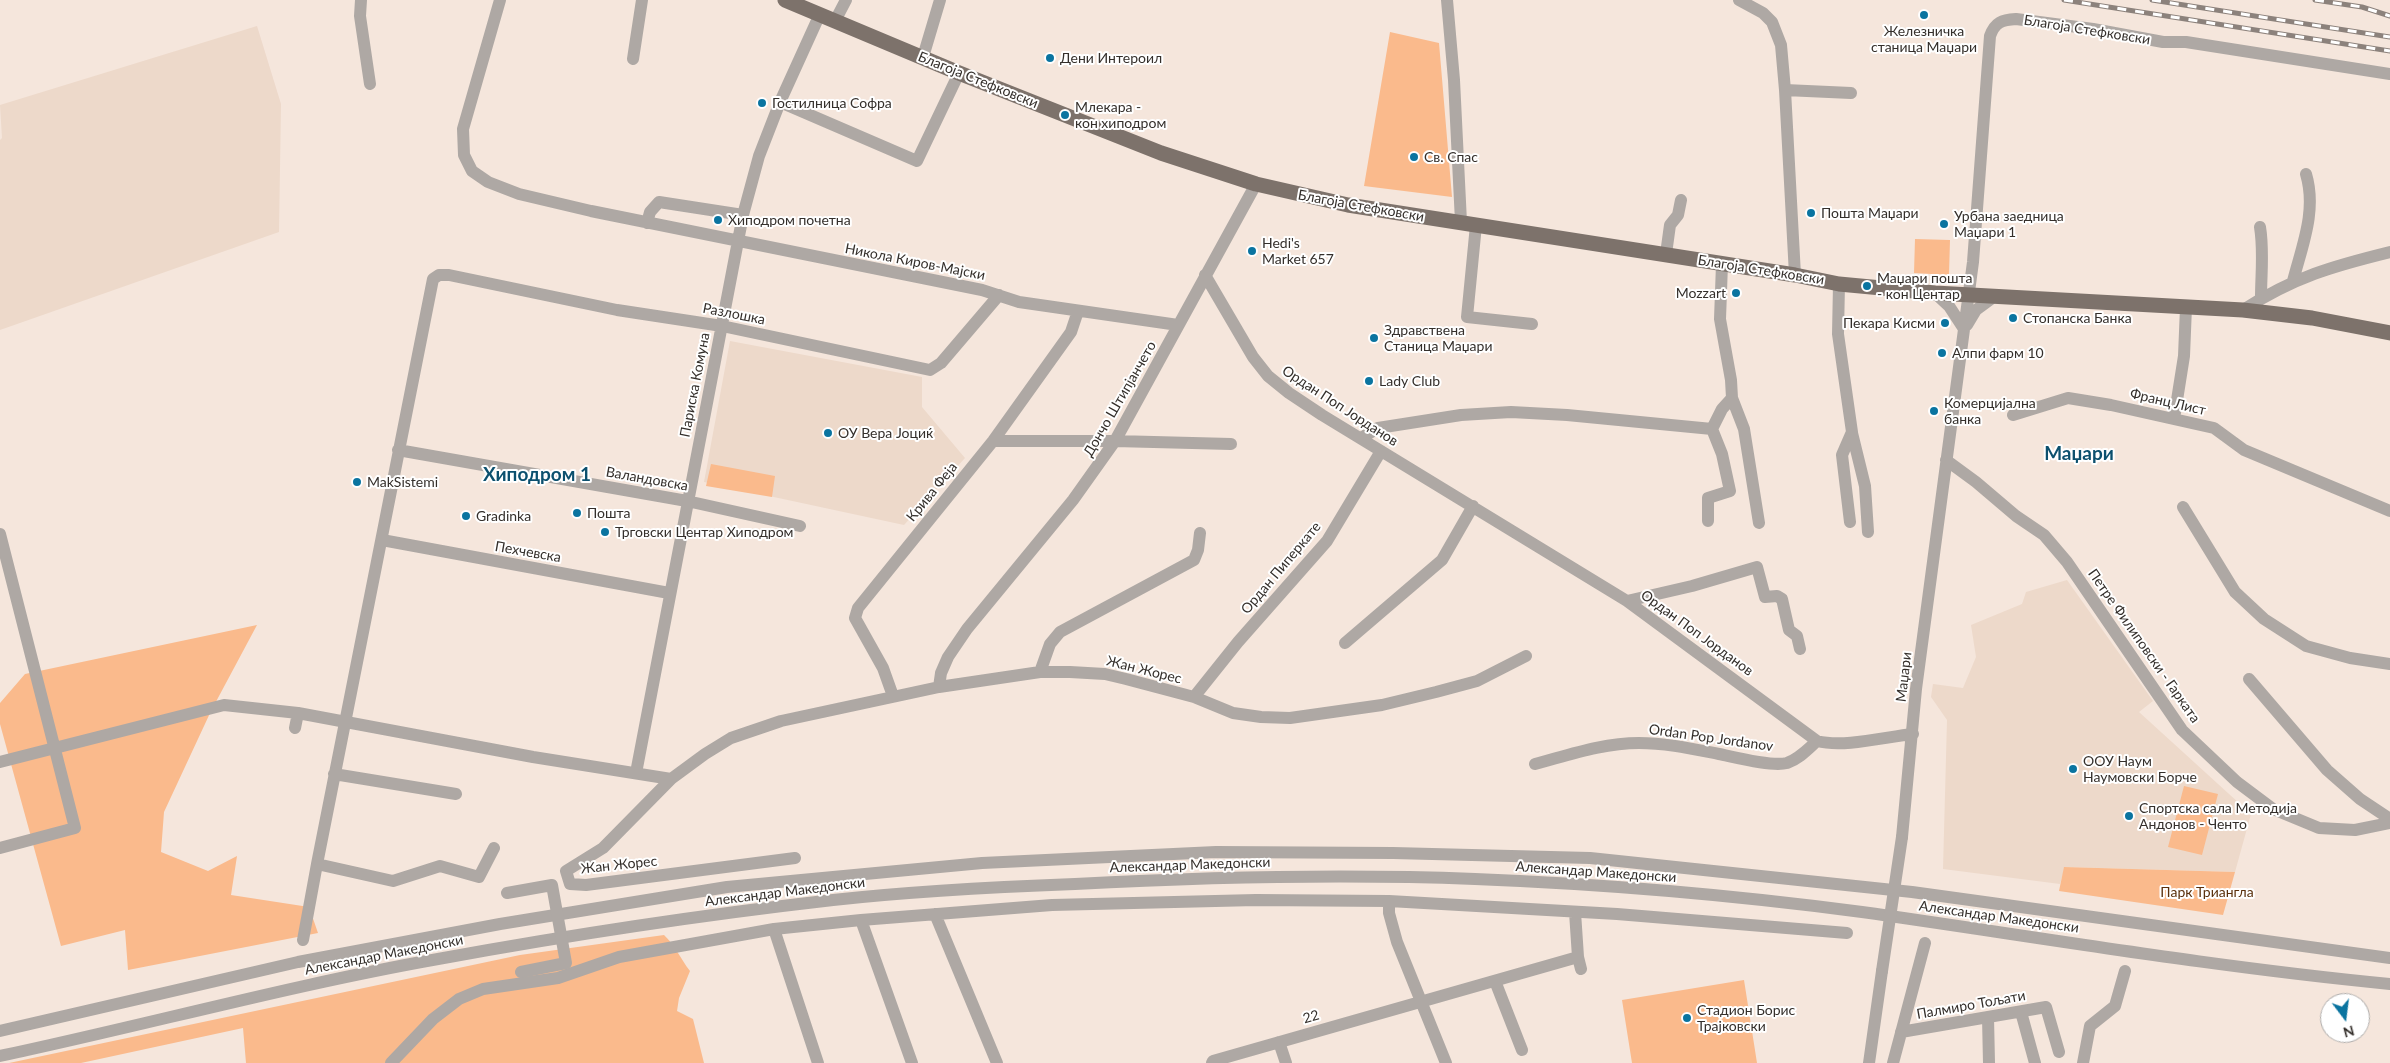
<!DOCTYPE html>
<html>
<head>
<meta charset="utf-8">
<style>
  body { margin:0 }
  #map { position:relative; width:2390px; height:1063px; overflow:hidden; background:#f5e6dc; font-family:Lato,sans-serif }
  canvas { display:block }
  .north { position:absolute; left:2320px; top:993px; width:50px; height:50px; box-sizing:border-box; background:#fff; border:1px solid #aeacaa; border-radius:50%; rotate:165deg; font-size:14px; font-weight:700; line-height:20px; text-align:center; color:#342f2b }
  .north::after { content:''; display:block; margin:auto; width:18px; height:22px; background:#0a74a0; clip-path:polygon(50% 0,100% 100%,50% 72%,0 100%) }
</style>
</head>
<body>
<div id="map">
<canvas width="2390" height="1063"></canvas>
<div class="north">N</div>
</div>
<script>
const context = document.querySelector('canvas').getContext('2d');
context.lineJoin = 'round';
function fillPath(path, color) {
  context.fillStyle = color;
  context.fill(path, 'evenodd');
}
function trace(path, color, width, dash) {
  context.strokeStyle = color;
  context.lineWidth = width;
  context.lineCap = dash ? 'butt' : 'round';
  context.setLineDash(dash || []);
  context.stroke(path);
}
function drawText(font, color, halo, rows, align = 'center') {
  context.font = font + ' Lato,sans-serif';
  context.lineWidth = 4;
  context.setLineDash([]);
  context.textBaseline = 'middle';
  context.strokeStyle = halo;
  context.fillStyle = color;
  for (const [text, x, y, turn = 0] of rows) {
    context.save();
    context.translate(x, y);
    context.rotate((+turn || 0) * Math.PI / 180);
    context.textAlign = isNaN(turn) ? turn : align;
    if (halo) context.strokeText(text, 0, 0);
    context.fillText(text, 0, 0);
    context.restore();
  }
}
fillPath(new Path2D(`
  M257 26 281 104 279 232 0 330V140L2 138 0 105Z
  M730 341 922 377V407L965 458 904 525 704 482Z
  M2067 580 2153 701 2139 712 2251 814 2235 872 2065 867 2060 884 1943 869 1947 720 1931 697 1933 684 1963 688 1976 657 1971 625 2022 604 2026 592Z`), '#edd9ca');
fillPath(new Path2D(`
  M1390 32 1439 43 1452 197 1364 186Z
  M1915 239 1950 240 1949 275 1914 273Z
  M711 464 775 476 772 497 706 486Z
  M257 625 211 711 164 812 161 852 208 871 237 856 231 895 309 907 318 933 128 970 125 930 61 946 0 724V703L25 674Z
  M2184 786 2218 794 2202 855 2168 847Z
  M2064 867 2235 872 2223 915 2059 891Z
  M664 935C675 945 680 958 690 971L679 998 677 1011 693 1019 704 1063H246L243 1028 81 1063H9L520 955Z
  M1744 980 1757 1063H1632L1622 1000Z`), '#faba8c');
trace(new Path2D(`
  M361 0 360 16 370 84
  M500 0 463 129 464 155 472 171 488 182 519 194 591 211 982 290 1019 302 1178 325
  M1447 0 1454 80 1461 222
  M1739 0 1763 13 1772 22 1781 45 1785 90 1795 275
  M835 21 846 0
  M923 57 940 0
  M633 59 642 0
  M1785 90 1851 93
  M780 102 917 161 959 73
  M647 223 650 212 659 202 743 215
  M1476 225 1467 317 1532 324
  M2260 227C2264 251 2261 274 2261 298
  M1666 254 1670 225 1678 215 1681 200
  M1722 264 1720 319 1731 380 1732 398 1744 429 1759 523
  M1205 275 1253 357 1268 376 1289 393 1322 415 1627 601 1817 741C1844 748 1885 737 1913 734
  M2293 281C2302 246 2317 211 2306 174
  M1839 284 1838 334 1852 432 1842 455 1850 522
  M1935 293 1949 306 1964 329
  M2243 310C2294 277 2333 266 2390 252
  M1967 325 1976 310 1995 296
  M2013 415 2068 398 2111 405 2196 424 2214 428 2244 450 2390 511
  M2174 419 2184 356 2186 307
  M1852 433 1865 486 1868 532
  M1361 438 1378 428 1461 415 1511 412 1567 415 1712 429
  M993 441H1115L1231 444
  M398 450 687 501 800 526
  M1946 460 1976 482 2016 516 2044 535 2067 562 2182 730 2237 782 2273 809 2319 828 2355 830 2390 823
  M2183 507 2235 592 2264 619 2306 646 2350 658 2390 664
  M1708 521V498L1730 491 1722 454 1712 429 1722 409 1732 398
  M0 534 75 828 0 848
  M382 540 669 593
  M1627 601 1692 586 1757 567 1765 597 1777 596 1782 599 1789 630 1797 636 1800 649
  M1345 643 1442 560 1473 506
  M1040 672 1050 644 1060 632 1194 560 1198 550 1200 533
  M2249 679 2327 770 2360 799 2390 819
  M939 687 941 673 948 657 967 629 1073 500 1115 441 1256 184
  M893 696 883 668 855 618 858 608 993 441 1071 332 1078 311
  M1194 697 1238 642 1327 541 1381 451
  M295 728 298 713 533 757 671 779
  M0 762 224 705 298 713
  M1535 764C1569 755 1603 743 1639 743 1666 743 1693 749 1719 754 1734 757 1772 767 1787 763 1799 759 1808 749 1817 741
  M636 773 743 215 759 156 780 102 820 14
  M334 774 456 794
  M1902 837 1916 689 1973 262 1990 36C1995 22 2002 20 2016 19L2093 29 2163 42H2186L2390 74
  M494 848 479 877 440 866 393 881 317 864 433 279 439 275H449L617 310 722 326 930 370 941 363 999 295
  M795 858 586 885 570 884 566 871 603 848 671 779 705 754 731 738 781 721 939 687 1040 672H1070L1105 674 1126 679 1194 697 1233 713 1261 717 1290 718 1382 705 1436 692 1477 681 1526 656
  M1389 901V913L1397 942 1446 1063
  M1575 912 1578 957
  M935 914 997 1063
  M861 920 912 1063
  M774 929 818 1063
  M303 940 317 864
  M1495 981 1522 1050
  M2021 1012 2035 1063
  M1988 1017 1989 1063
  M0 1031 298 962 500 924 727 887 982 863 1216 852 1393 853 1590 858 1912 892 2390 958
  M1901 1032 2046 1007 2059 1052
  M1279 1042 1286 1063
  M0 1056C146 1025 291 985 438 959 569 935 701 915 833 900 914 891 995 887 1075 884 1209 877 1342 874 1475 879 1604 884 1734 895 1862 912 2038 937 2213 967 2390 984
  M391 1063 433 1019 459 999 483 989 558 978 619 957 774 929 861 920 1052 905 1256 900 1389 901 1617 914 1847 933
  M1212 1063 1213 1061 1578 957 1581 969
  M1869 1063 1882 971
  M1893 1063 1925 943
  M2083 1063 2090 1026 2115 1006 2125 971`), '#aea8a4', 12);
trace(new Path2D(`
  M785 0 959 73 1161 153 1256 184 1348 205 1795 275 1839 284 1935 293 2243 310 2312 318 2390 333`), '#7d726b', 15);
const rail = new Path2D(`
  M2064 0 2390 51
  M2152 0 2390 37
  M2315 0 2362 7 2390 16`);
trace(rail, '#8c827c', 5);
trace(rail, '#fff', 3, [9]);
trace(new Path2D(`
  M507 893 552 885 566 963 521 972
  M1882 971 1902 837`), '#aea8a4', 12);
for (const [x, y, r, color] of [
  [1924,15,5,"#0a74a0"],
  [1050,58,5,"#0a74a0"],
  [762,103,5,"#0a74a0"],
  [1065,115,5,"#0a74a0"],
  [1414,157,5,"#0a74a0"],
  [1811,213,5,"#0a74a0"],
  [718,220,5,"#0a74a0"],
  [1944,224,5,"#0a74a0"],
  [1252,251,5,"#0a74a0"],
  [1867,286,5,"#0a74a0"],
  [1736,293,5,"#0a74a0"],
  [2013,318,5,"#0a74a0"],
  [1945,323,5,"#0a74a0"],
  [1374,338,5,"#0a74a0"],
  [1942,353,5,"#0a74a0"],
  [1369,381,5,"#0a74a0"],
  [1934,411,5,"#0a74a0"],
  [828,433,5,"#0a74a0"],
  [357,482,5,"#0a74a0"],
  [577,513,5,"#0a74a0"],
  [466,516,5,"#0a74a0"],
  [605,532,5,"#0a74a0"],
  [2073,769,5,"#0a74a0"],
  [2129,816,5,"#0a74a0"],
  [1687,1018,5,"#0a74a0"]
]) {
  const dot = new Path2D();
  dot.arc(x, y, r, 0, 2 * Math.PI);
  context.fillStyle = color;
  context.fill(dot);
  trace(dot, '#fff', 2);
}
drawText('14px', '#342f2b', '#fff', [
  ["Благоја Стефковски",2087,30,9],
  ["Благоја Стефковски",978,80,22],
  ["Благоја Стефковски",1361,206,10],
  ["Никола Киров-Мајски",915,262,11],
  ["Благоја Стефковски",1761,270,9],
  ["Разлошка",734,314,11],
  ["Париска Комуна",695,385,-79],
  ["Дончо Штипјанчето",1120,399,-60],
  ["Франц Лист",2168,402,13],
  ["Ордан Поп Јорданов",1340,406,33],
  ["Валандовска",647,479,10],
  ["Крива Феја",932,492,-51],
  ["Пехчевска",528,552,10],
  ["Ордан Пиперкате",1281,568,-50],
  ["Ордан Поп Јорданов",1697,633,36],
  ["Петре Филиповски - Гарката",2144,646,55],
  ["Жан Жорес",1144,670,14],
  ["Маџари",1904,677,-83],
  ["Ordan Pop Jordanov",1711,738,8],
  ["Жан Жорес",619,865,-6],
  ["Александар Македонски",1190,865,-2],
  ["Александар Македонски",1596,872,4],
  ["Александар Македонски",785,892,-7],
  ["Александар Македонски",1999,917,8],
  ["Александар Македонски",384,955,-11],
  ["Палмиро Тољати",1971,1005,-10],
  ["22",1311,1017,-16]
]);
drawText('14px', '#342f2b', '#fff', [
  ["Железничка",1924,31,"center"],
  ["станица Маџари",1924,47,"center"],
  ["Дени Интероил",1060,58],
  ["Гостилница Софра",772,103],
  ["Млекара -",1075,107],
  ["кон хиподром",1075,123],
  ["Св. Спас",1424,157],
  ["Пошта Маџари",1821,213],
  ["Урбана заедница",1954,216],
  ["Маџари 1",1954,232],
  ["Хиподром почетна",728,220],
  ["Hedi's",1262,243],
  ["Market 657",1262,259],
  ["Маџари пошта",1877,278],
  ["- кон Центар",1877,294],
  ["Mozzart",1726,293,"right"],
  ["Стопанска Банка",2023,318],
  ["Пекара Кисми",1935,323,"right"],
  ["Здравствена",1384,330],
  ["Станица Маџари",1384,346],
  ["Алпи фарм 10",1952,353],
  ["Lady Club",1379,381],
  ["Комерцијална",1944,403],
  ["банка",1944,419],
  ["ОУ Вера Јоциќ",838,433],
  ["MakSistemi",367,482],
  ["Пошта",587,513],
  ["Gradinka",476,516],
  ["Трговски Центар Хиподром",615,532],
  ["ООУ Наум",2083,761],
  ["Наумовски Борче",2083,777],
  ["Спортска сала Методија",2139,808],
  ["Андонов - Ченто",2139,824],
  ["Стадион Борис",1697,1010],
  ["Трајковски",1697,1026]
], 'left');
drawText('14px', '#5a300c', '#fff', [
  ["Парк Триангла",2207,892]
]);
drawText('bold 19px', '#0c506e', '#fff', [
  ["Маџари",2079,454],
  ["Хиподром 1",537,475]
]);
</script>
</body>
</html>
